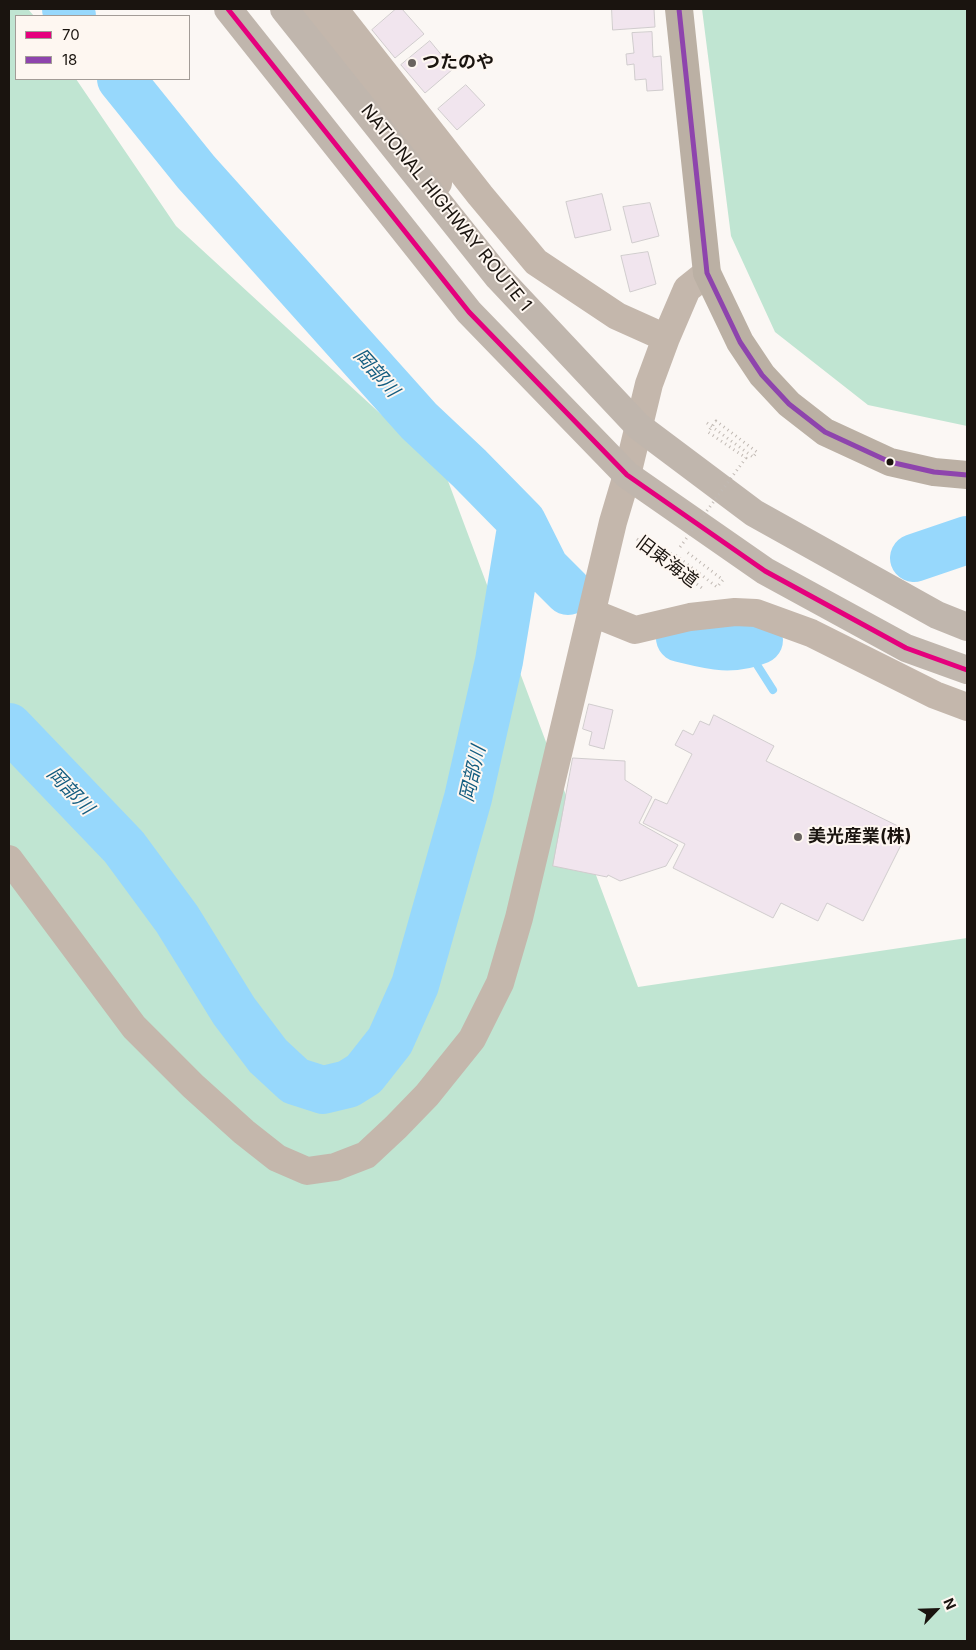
<!DOCTYPE html>
<html>
<head>
<meta charset="utf-8">
<style>
  body { margin:0 }
  #map { position:relative; width:976px; height:1650px; overflow:hidden; background:#fbf7f4; font-family:Inter,sans-serif }
  canvas { display:block }
  .frame { position:absolute; inset:0; border:10px solid #1a140f; pointer-events:none }
  .legend { position:absolute; left:15px; top:15px; width:175px; height:65px; box-sizing:border-box; background:#fef7f1; border:1px solid #a39c97; margin:0; padding:6px 9px; list-style:none; font-size:15px; color:#1a140f }
  .legend li { display:flex; align-items:center; gap:10px; height:25px }
  .legend b { width:25px; border:1px solid #a39c97 }
  .north { position:absolute; left:911px; top:1585px; width:50px; height:50px; -webkit-text-stroke:4px #fef7f1; paint-order:stroke; rotate:66deg; font-size:14px; font-weight:700; line-height:20px; text-align:center; color:#1a140f }
  .north::after { content:''; display:block; margin:auto; width:18px; height:22px; background:#1a140f; clip-path:polygon(50% 0,100% 100%,50% 72%,0 100%) }
</style>
</head>
<body>
<div id="map">
<canvas width="976" height="1650"></canvas>
<div class="frame"></div>
<ul class="legend">
<li><b style="height:6px;background:#e5007d"></b>70</li>
<li><b style="height:6px;background:#8e44ad"></b>18</li>
</ul>
<div class="north">N</div>
</div>
<script>
const context = document.querySelector('canvas').getContext('2d');
context.lineJoin = 'round';
function fillPath(path, color) {
  context.fillStyle = color;
  context.fill(path, 'evenodd');
}
function trace(path, color, width, dash) {
  context.strokeStyle = color;
  context.lineWidth = width;
  context.lineCap = dash ? 'butt' : 'round';
  context.setLineDash(dash || []);
  context.stroke(path);
}
function drawText(font, color, halo, rows, align = 'center') {
  context.font = font + ' Inter,"Noto Sans JP",sans-serif';
  context.lineWidth = 4;
  context.setLineDash([]);
  context.textBaseline = 'middle';
  context.strokeStyle = halo;
  context.fillStyle = color;
  for (const [text, x, y, turn = 0] of rows) {
    context.save();
    context.translate(x, y);
    context.rotate((+turn || 0) * Math.PI / 180);
    context.textAlign = isNaN(turn) ? turn : align;
    if (halo) context.strokeText(text, 0, 0);
    context.fillText(text, 0, 0);
    context.restore();
  }
}
fillPath(new Path2D(`
  M9 9H28L34 16H16V79H76L176 226 445 473 638 987 967 938V1641H9Z
  M702 9H967V426L868 405 775 332 731 236Z`), '#c0e5d2');
trace(new Path2D(`
  M745 646 773 690`), '#97d8fc', 8);
trace(new Path2D(`
  M66 9 72 16
  M121 79 196 172 419 421 469 468 522 522 545 568 568 591
  M914 558 967 540
  M680 638C709 645 730 652 759 640
  M9 727 124 847 177 919 234 1011 268 1056 295 1081 323 1090 348 1084 364 1074 390 1041 415 985 468 798 499 661 522 522`), '#97d8fc', 48);
const building = new Path2D(`
  M396 9H402L424 34 395 58 372 30Z
  M612 9H654L655 27 613 30Z
  M652 32 653 57 661 56 663 90 647 91 646 79 635 80 634 64 627 65 626 54 634 53 632 33Z
  M430 41 453 69 425 93 401 65Z
  M466 85 485 105 457 130 438 109Z
  M602 194 611 230 575 238 566 202Z
  M650 203 659 236 632 243 623 207Z
  M648 252 656 284 630 292 621 256Z
  M589 704 613 710 604 749 589 745 592 732 583 729Z
  M714 715 774 746 766 761 908 831 863 921 827 903 818 921 781 903 773 918 673 868 685 844 643 823 655 799 667 804 692 754 675 745 683 730 693 735 700 721 709 725Z
  M573 758 625 761V780L652 797 639 823 678 845 666 866 620 881 608 875 607 877 553 866Z`);
fillPath(building, '#f1e5ee');
trace(building, '#d0cccd', 1);
trace(new Path2D(`
  M707 423 753 457
  M637 539 702 588
  M656 554H674L717 587 723 580 687 552`), '#c0b9b3', 3, [1, 4]);
trace(new Path2D(`
  M312 9 438 183
  M334 9 480 195 536 262 617 316 666 338
  M593 613 635 630 690 617 735 612 756 613 811 633 935 695 967 707
  M9 859 134 1027 193 1086 244 1132 277 1158 307 1171 335 1167 366 1155 396 1127 427 1095 472 1039 500 983 519 918 613 522 627 475 649 384 666 338 687 289 707 273`), '#c4b7ac', 28);
trace(new Path2D(`
  M679 9 707 273 740 342 762 375 789 404 825 432 890 462 934 472 967 475`), '#bbb0a4', 28);
trace(new Path2D(`
  M228 9 469 312 627 475 765 571 906 648 967 670
  M284 9 498 277 638 426 754 513 937 615 967 627`), '#c0b6ad', 28);
trace(new Path2D(`
  M680 547 746 458 708 432 716 421 757 452 753 457`), '#c0b9b3', 3, [1, 4]);
trace(new Path2D(`
  M228 9 469 312 627 475 765 571 906 648 967 670`), '#e5007d', 5);
trace(new Path2D(`
  M679 9 707 273 740 342 762 375 789 404 825 432 890 462 934 472 967 475`), '#8e44ad', 5);
for (const [x, y, r, color] of [
  [412,63,5,"#69635f"],
  [890,462,4.5,"#1a140f"],
  [798,837,5,"#69635f"]
]) {
  const dot = new Path2D();
  dot.arc(x, y, r, 0, 2 * Math.PI);
  context.fillStyle = color;
  context.fill(dot);
  trace(dot, '#fef7f1', 2);
}
drawText('bold 18px', '#1a140f', '#fef7f1', [
  ["つたのや",422,63],
  ["美光産業(株)",808,837]
], 'left');
drawText('18px', '#1a140f', '#fef7f1', [
  ["NATIONAL HIGHWAY ROUTE 1",446,208,51],
  ["旧東海道",667,562,37]
]);
drawText('italic 19px', '#145d80', '#fef7f1', [
  ["岡部川",376,373,48],
  ["岡部川",473,774,-77],
  ["岡部川",70,791,46]
]);
</script>
</body>
</html>
